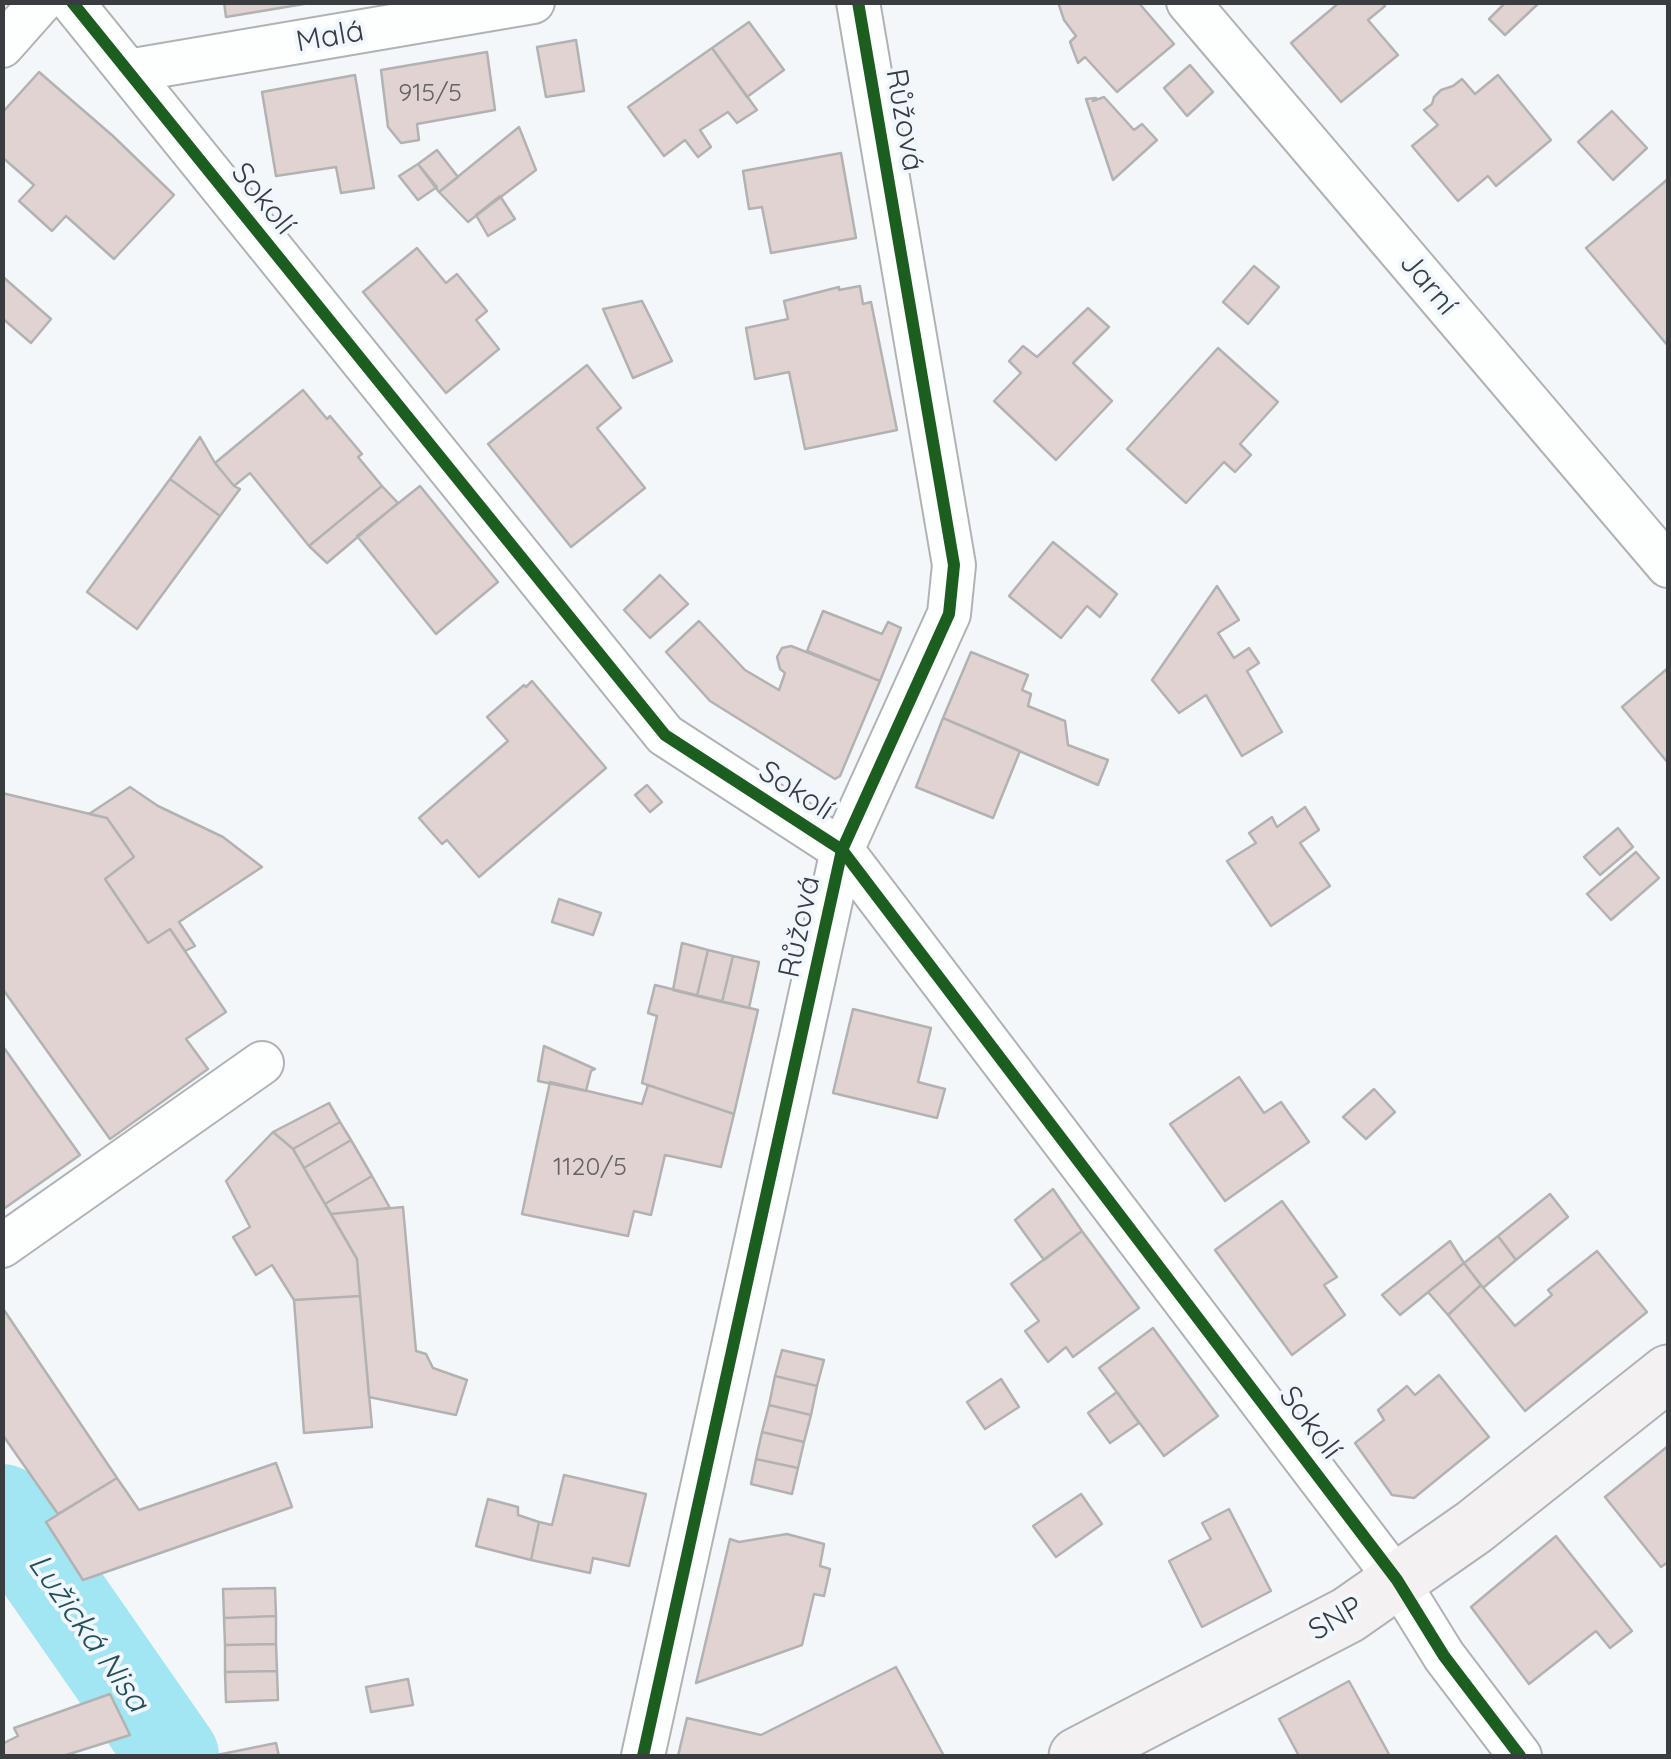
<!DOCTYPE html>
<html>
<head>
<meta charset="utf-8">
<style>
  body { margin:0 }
  #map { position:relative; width:1671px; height:1759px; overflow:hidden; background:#f4f7fa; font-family:Quicksand,sans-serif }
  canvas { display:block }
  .frame { position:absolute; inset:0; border:5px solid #393d40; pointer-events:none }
</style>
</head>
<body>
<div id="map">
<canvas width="1671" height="1759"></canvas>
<div class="frame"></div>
</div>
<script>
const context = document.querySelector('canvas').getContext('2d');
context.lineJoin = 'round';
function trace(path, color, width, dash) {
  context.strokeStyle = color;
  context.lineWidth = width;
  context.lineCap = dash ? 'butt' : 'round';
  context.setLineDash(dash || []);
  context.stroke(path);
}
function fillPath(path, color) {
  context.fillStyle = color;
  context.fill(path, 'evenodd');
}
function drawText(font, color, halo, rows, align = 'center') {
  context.font = font + ' Quicksand,sans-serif';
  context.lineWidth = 8;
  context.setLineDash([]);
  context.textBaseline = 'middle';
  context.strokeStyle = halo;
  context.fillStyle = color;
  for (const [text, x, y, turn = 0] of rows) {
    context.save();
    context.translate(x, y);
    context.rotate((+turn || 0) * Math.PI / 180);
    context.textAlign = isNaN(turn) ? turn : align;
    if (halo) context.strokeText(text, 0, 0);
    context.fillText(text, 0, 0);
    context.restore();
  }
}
trace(new Path2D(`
  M2 1510 173 1756`), '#a2e6f3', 92);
const building = new Path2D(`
  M224 2H316L226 17Z
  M1058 2H1138L1174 44 1117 92 1085 57 1078 63 1070 42 1076 36 1064 20Z
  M1340 2H1382L1385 6 1368 20 1398 55 1341 102 1291 43Z
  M1506 2H1540L1505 35 1489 19Z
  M749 22 784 70 747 97 712 48Z
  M576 40 584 91 546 97 537 47Z
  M712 48 757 110 737 123 728 112 700 130 711 147 698 157 685 140 664 156 628 107Z
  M487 52 495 110 417 124 419 140 401 143 388 127 381 70Z
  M1190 65 1213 92 1187 116 1164 88Z
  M39 72 113 136 174 195 114 259 66 216 52 231 19 201 34 185 2 157V113Z
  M355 75 374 188 341 193 336 167 276 176 262 92Z
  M1498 75 1551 140 1496 186 1488 176 1458 201 1412 146 1438 125 1424 110 1432 104 1434 97 1441 90 1453 86 1462 79 1475 94Z
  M1104 97 1134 130 1142 124 1157 140 1113 180 1086 99 1096 98 1093 101Z
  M1612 111 1647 148 1613 180 1578 142Z
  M519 127 536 170 468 222 439 192Z
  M437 150 458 177 439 192 418 164Z
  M841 153 856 238 771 253 762 207 749 209 743 171Z
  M418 164 437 187 418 200 399 176Z
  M1668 179V346L1586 248Z
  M500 196 515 219 488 236 476 215Z
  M417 248 446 283 457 274 487 311 476 320 499 349 446 393 363 292Z
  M1254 266 1279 287 1248 324 1223 302Z
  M2 276 51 319 31 343 2 318Z
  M860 286 863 304 871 302 897 430 805 449 789 372 755 379 746 328 788 319 784 301 839 287V290Z
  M642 301 672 361 633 378 603 309Z
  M1088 308 1109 327 1073 363 1112 401 1056 460 994 401 1021 373 1009 361 1023 346 1037 357Z
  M1218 348 1278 402 1240 444 1251 455 1235 472 1224 462 1186 503 1127 449Z
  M587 365 621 408 597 428 645 488 571 547 488 444Z
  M303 390 327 419 330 416 362 454 358 457 382 486 309 546 250 473 234 486 215 463Z
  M200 437 215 463 234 486 240 489 220 516 170 479Z
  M170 479 220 516 137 629 87 592Z
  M382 486 398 503 327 563 309 546Z
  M420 486 498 582 436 634 357 536Z
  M1053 542 1117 594 1100 617 1087 606 1061 638 1009 596Z
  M660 575 688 604 650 638 624 610Z
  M1217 586 1239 620 1218 633 1234 658 1249 648 1259 663 1247 671 1282 732 1242 756 1206 695 1179 713 1152 680Z
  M823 611 882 634 888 622 901 628 880 681 807 651Z
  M699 621 745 670 779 690 785 673 780 669 777 657 782 648 791 646 880 681 840 776 835 779 710 701 666 652Z
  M971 652 1028 675 1022 690 1031 694 1028 706 1065 721 1068 745 1108 760 1098 785 943 718Z
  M1668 668V763L1622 707Z
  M532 681 606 768 479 877 447 840 442 844 419 818 508 741 487 717 524 685 526 687Z
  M943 718 1020 751 993 818 916 787Z
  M647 785 662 802 650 812 635 795Z
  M130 787 158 806 223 837 262 867 179 922 195 946 185 951 170 929 148 943 105 879 134 857 107 818 89 814Z
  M2 793 107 818 134 857 105 879 148 943 170 929 226 1012 186 1039 208 1069 110 1139 2 988Z
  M1305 807 1319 830 1300 843 1330 886 1271 926 1227 861 1256 843 1249 833 1272 817 1277 827Z
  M1618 828 1633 847 1600 875 1584 857Z
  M1636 852 1659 878 1611 920 1587 894Z
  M559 899 601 913 593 935 552 922Z
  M682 943 708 950 697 996 673 990Z
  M708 950 733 956 722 1002 697 996Z
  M733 956 759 962 749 1008 722 1002Z
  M655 985 758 1010 734 1114 642 1083 657 1016 648 1013Z
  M853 1009 931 1028 918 1082 945 1089 937 1118 833 1093Z
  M2 1045 80 1155 2 1210Z
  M544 1046 595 1069 591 1071 586 1091 538 1081Z
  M1239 1077 1264 1113 1281 1102 1309 1142 1225 1201 1170 1124Z
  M550 1082 642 1104 648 1085 734 1114 721 1167 665 1155 651 1215 634 1211 628 1236 522 1214Z
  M1374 1089 1395 1112 1366 1139 1343 1117Z
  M329 1103 340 1122 293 1149 273 1132Z
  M340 1122 351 1140 304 1168 293 1149Z
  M273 1132 293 1149 357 1259 360 1296 294 1300 272 1265 256 1275 233 1237 250 1227 226 1181Z
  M351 1140 372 1176 325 1204 304 1168Z
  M372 1176 390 1208 331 1214 325 1204Z
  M1053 1189 1082 1231 1044 1260 1015 1220Z
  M1550 1194 1568 1217 1516 1260 1498 1236Z
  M1282 1201 1337 1277 1324 1285 1345 1315 1292 1355 1215 1250Z
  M403 1207 416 1351 426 1354 433 1368 467 1380 456 1415 369 1397 357 1259 331 1214Z
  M1082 1231 1139 1308 1073 1357 1066 1347 1048 1362 1025 1331 1039 1321 1011 1284Z
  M1498 1236 1516 1260 1483 1288 1464 1263Z
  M1450 1241 1464 1263 1400 1315 1382 1295Z
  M1597 1251 1647 1312 1525 1411 1448 1315 1481 1285 1515 1326 1552 1295 1548 1290Z
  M1464 1263 1481 1285 1448 1315 1428 1292Z
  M360 1296 372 1427 304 1433 294 1300Z
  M2 1307 117 1478 58 1514 2 1434Z
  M1153 1328 1218 1416 1164 1456 1099 1368Z
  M782 1350 824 1360 817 1386 775 1376Z
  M1439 1375 1489 1437 1414 1498 1392 1495 1355 1443 1384 1420 1378 1410 1407 1386 1415 1395Z
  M775 1376 817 1386 811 1415 769 1405Z
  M1001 1379 1019 1407 985 1429 967 1402Z
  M1117 1392 1139 1423 1110 1443 1088 1413Z
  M769 1405 811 1415 804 1442 762 1432Z
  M762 1432 804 1442 798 1468 756 1459Z
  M1668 1446V1562L1661 1567 1605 1497Z
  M756 1459 798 1468 792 1494 751 1484Z
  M276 1463 292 1507 83 1580 46 1522 117 1478 139 1510Z
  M564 1475 646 1494 629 1566 593 1558 590 1573 531 1560 539 1522 552 1525Z
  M1081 1494 1102 1524 1056 1557 1033 1526Z
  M488 1499 518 1507V1515L539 1522 531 1560 476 1546Z
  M1229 1509 1271 1591 1202 1627 1169 1561 1211 1539 1202 1523Z
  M787 1534 824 1544 820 1566 830 1569 824 1596 814 1594 802 1645 696 1683 730 1539 739 1542Z
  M1556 1536 1632 1631 1610 1648 1596 1631 1529 1684 1471 1607Z
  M275 1588 276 1616 224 1618 223 1589Z
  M276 1616V1644L225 1645 224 1618Z
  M276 1644 277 1671 225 1672V1645Z
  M896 1667 944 1756H678L687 1718 761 1735Z
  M277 1671 278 1700 226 1702 225 1672Z
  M408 1679 413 1705 371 1712 366 1687Z
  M1349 1681 1390 1756H1299L1279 1719Z
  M110 1694 130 1735 63 1756H2V1744L18 1736 14 1728Z
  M276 1743 279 1756H212Z`);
fillPath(building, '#e0d3d1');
trace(building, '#b3b2b3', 2.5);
const street = new Path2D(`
  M72 2 665 735 842 850 1397 1580 1444 1656 1520 1756
  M1188 2 1668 566
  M2 46 41 2
  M128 71 533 2
  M2 1246 262 1063
  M643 1756 842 850 949 614 954 565 858 2`);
const secondary = new Path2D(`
  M1077 1756 1348 1615 1474 1527 1668 1373`);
trace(street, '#b0b2b5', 46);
trace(secondary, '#b0b2b5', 59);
trace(street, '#fdfefe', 42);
trace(secondary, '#f4f1f3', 55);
trace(new Path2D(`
  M72 2 665 735 842 850 1397 1580 1444 1656 1520 1756
  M643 1756 842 850 949 614 954 565 858 2`), '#1b5e20', 12);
drawText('25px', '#636264', null, [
  ["915/5",430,93],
  ["1120/5",590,1167]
]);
drawText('30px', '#393d40', '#f0f7fe', [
  ["Malá",330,37,-10],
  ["Růžová",904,120,80],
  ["Sokolí",263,199,51],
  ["Jarní",1428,284,50],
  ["Sokolí",796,791,33],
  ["Růžová",800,927,-78],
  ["Sokolí",1310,1423,53],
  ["SNP",1336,1619,-30]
]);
drawText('italic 32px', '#245057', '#f0f7fe', [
  ["Lužická Nisa",88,1633,55]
]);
</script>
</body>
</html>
